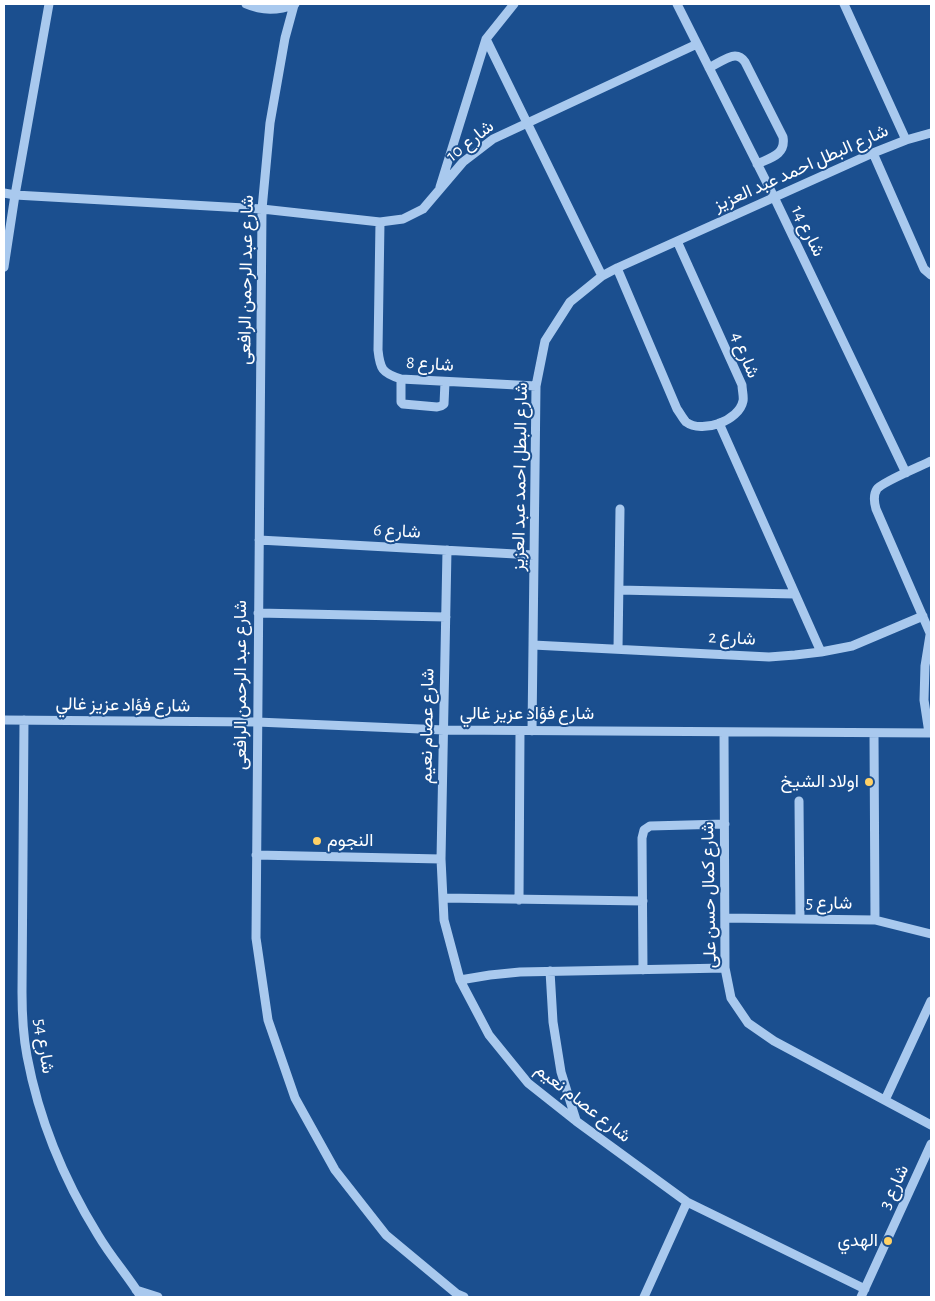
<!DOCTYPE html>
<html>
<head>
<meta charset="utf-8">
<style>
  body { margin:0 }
  #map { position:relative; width:935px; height:1301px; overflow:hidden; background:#1b4f8f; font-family:"Alegreya Sans",sans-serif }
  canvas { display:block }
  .frame { position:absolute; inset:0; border:5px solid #fff; pointer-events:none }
</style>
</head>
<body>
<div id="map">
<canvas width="935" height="1301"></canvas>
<div class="frame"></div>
</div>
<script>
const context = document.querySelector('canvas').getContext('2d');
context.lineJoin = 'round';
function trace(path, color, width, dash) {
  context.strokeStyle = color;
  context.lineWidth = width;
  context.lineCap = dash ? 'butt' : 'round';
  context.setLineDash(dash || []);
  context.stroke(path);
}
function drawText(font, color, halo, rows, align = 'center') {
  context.font = font + ' "Alegreya Sans",Vazirmatn,sans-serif';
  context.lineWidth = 4;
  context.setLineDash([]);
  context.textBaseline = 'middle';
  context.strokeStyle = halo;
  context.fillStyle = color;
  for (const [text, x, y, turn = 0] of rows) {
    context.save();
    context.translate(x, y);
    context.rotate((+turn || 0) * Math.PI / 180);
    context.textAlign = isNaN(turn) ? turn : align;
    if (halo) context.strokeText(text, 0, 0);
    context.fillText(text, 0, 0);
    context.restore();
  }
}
trace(new Path2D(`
  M246 4C262 11 278 11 295 4
  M677 4 774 197 906 473
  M844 4 906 140
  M294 5 285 38 270 123 262 209 256 938 268 1020 295 1098 335 1170 386 1235 457 1294 464 1297
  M486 39 602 276
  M709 68C715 65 728 56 735 56 740 56 743 59 745 62L783 137C786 155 770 158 757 164
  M873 153 924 269 931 275
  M440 187 486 39 514 4
  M4 193 15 195 262 209 380 222 403 219 423 209 463 162 493 139 697 44
  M380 222 378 350C380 369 382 373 401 379L536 386
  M4 267 15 195 49 4
  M617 268 677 409C680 413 683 419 686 422 702 434 739 421 743 401 744 397 742 390 742 385L677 241
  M401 379V402L403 404 437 407 441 406 444 404 445 382
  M719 423 821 652
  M259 540 534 555
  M447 550 441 859 444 920 460 980 489 1035 528 1083 576 1121 687 1202 865 1289
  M619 590 795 594
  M258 613 446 617
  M930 633 876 509C874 502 873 495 877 489 882 482 921 466 931 461
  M533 645 769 657 795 655 821 652 852 646 923 616
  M618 649 620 509
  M4 720 257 722 444 730 931 733
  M24 720 22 992C22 1014 23 1035 27 1056 39 1120 64 1180 98 1235 111 1257 128 1276 141 1297
  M532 731 536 386 545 341 570 302 602 276 617 268 873 153 906 140 931 133
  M724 732 725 968 731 998 748 1023 774 1041 931 1125
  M874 733 875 920
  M929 733 924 700 925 666 931 629
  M799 801 800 919
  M256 855 441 859
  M443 898 643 901
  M519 900 520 731
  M725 918 875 920 931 934
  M643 970 642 838 644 830 650 826 725 824
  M550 971 553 1022 561 1072 576 1120
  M460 980 490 975 520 972 725 968
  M885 1100 931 1001
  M136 1290 158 1297
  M644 1297 687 1202
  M861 1297 931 1144`), '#a9c9ee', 9);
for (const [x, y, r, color] of [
  [869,782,5,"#ffd166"],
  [317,841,5,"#ffd166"],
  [888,1241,5,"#ffd166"]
]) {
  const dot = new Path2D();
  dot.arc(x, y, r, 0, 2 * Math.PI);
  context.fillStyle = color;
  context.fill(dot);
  trace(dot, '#1b4f8f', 2);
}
drawText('18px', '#fff', '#1b4f8f', [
  ["شارع 10",470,141,-38],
  ["شارع البطل احمد عبد العزيز",801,168,-24],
  ["شارع 14",808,231,64],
  ["شارع عبد الرحمن الرافعى",246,280,-89],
  ["شارع 4",745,355,68],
  ["شارع 8",430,364,4],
  ["شارع البطل احمد عبد العزيز",520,477,-89],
  ["شارع 6",397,531,3],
  ["شارع 2",732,638,3],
  ["شارع عبد الرحمن الرافعى",241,685,-90],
  ["شارع فؤاد عزيز غالي",123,705,1],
  ["شارع فؤاد عزيز غالي",527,714],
  ["شارع عصام نعيم",427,726,-89],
  ["شارع كمال حسن على",709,895,-91],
  ["شارع 5",829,903,1],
  ["شارع 54",44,1046,81],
  ["شارع عصام نعيم",583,1103,38],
  ["شارع 3",894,1187,-65]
]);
drawText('18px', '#fff', '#1b4f8f', [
  ["اولاد الشيخ",859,782],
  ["النجوم",327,841,"left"],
  ["الهدي",878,1241]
], 'right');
</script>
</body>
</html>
